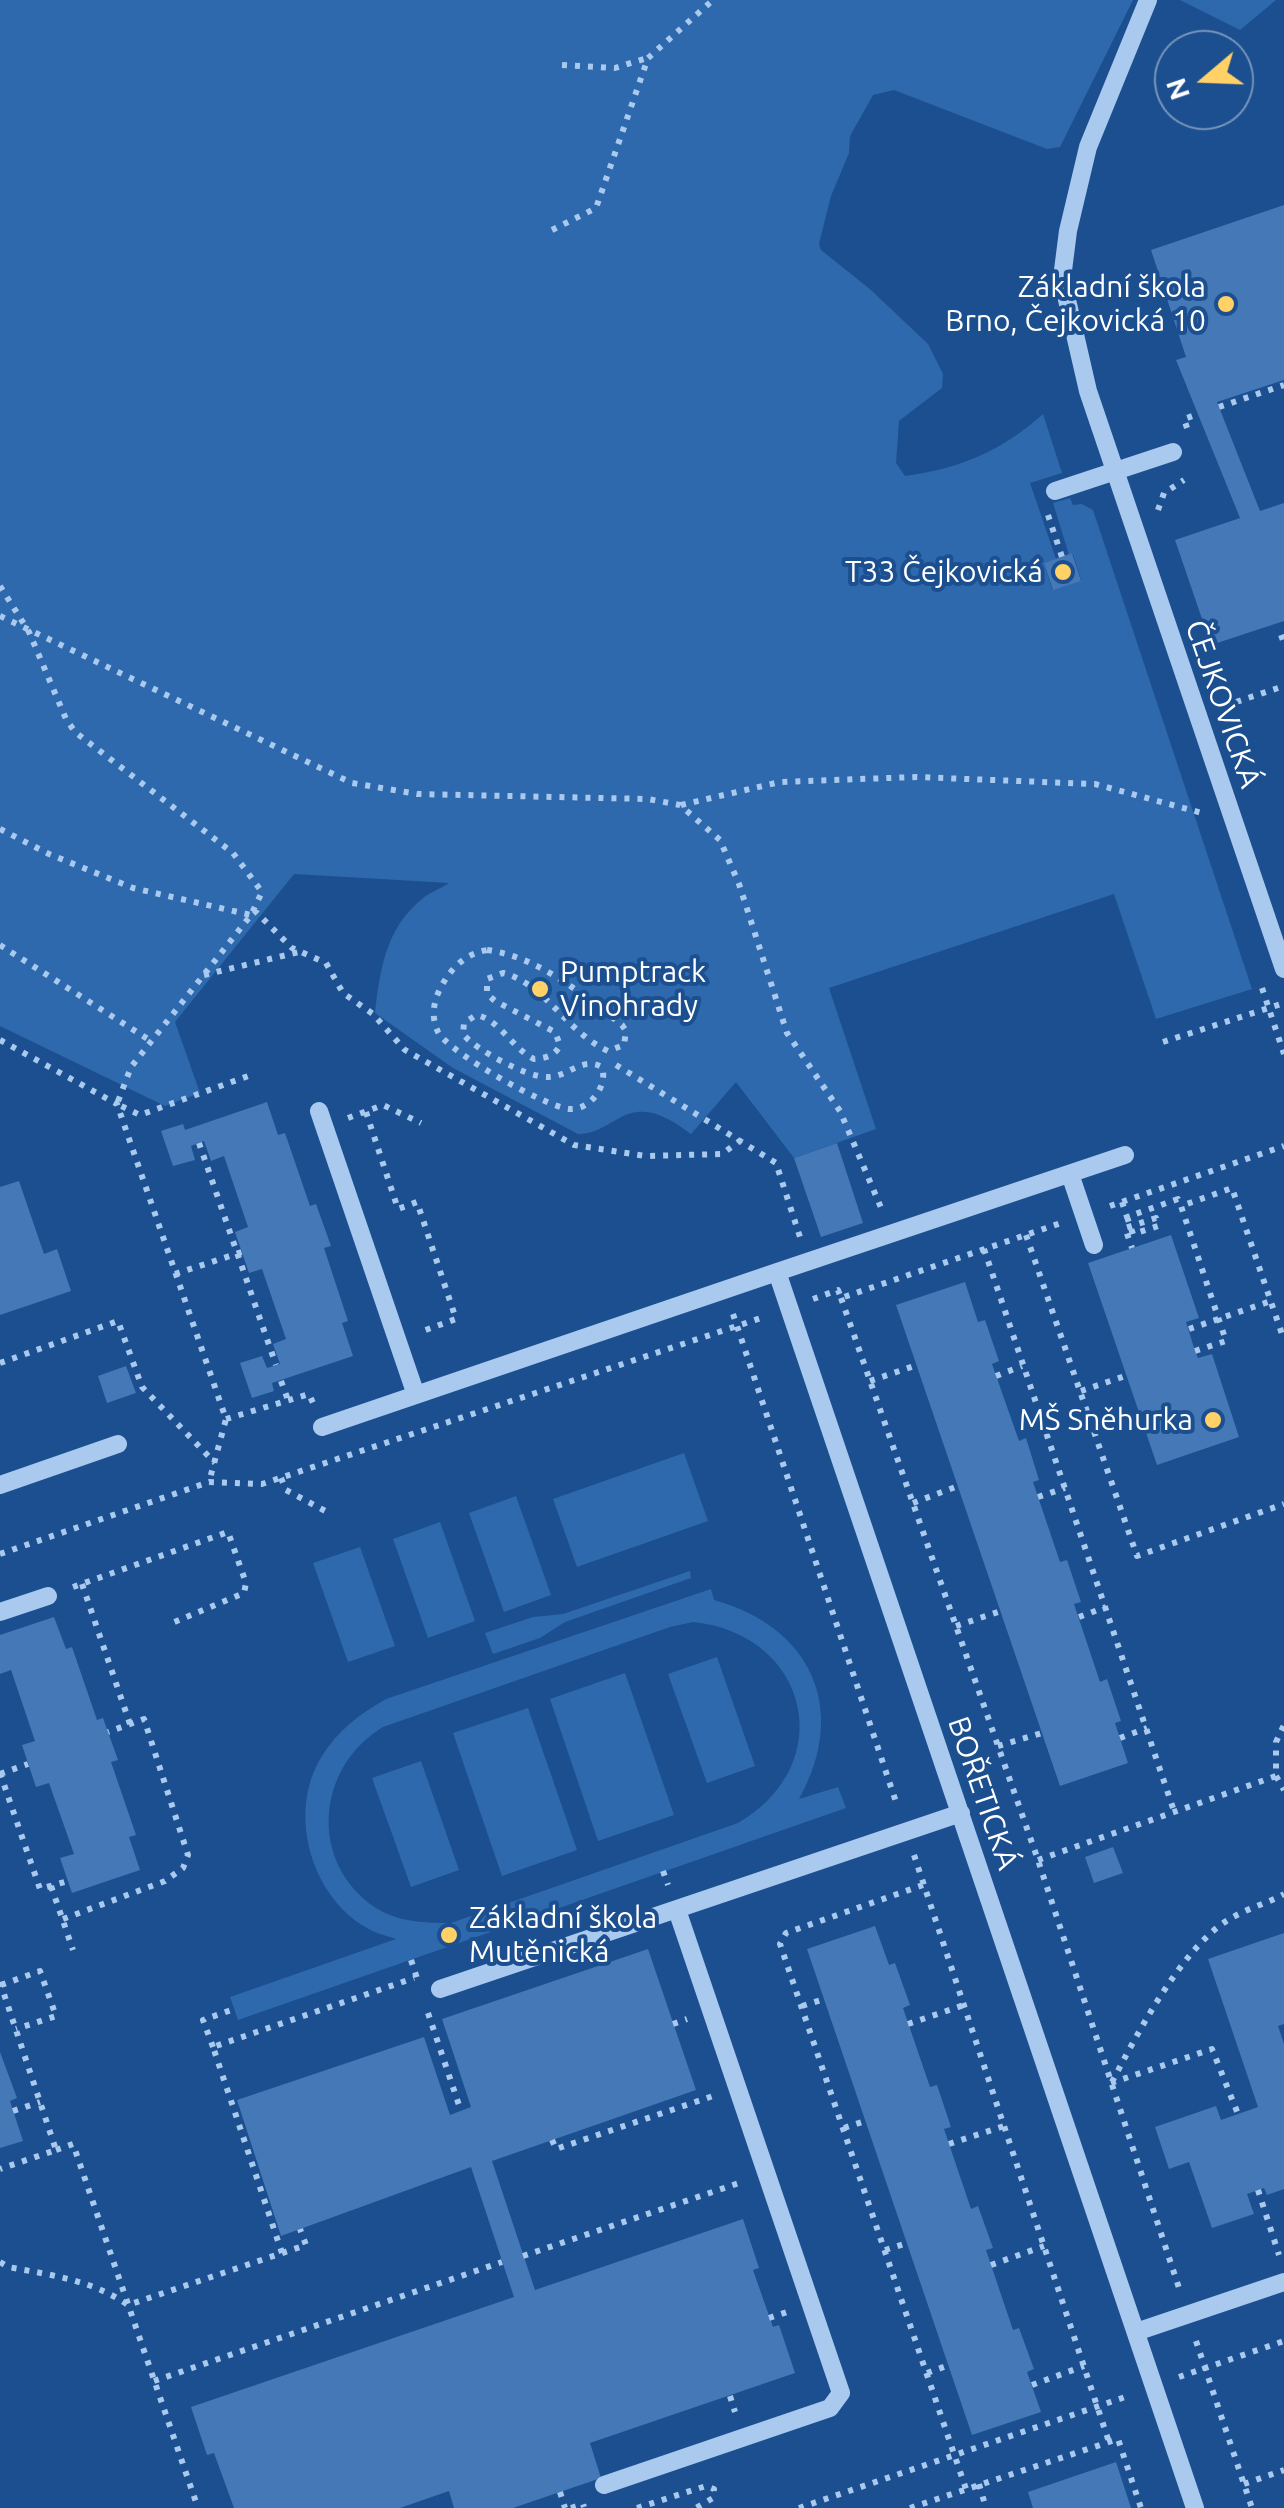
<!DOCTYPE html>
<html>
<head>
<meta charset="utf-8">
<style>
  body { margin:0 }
  #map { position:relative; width:1284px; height:2508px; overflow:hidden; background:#1b4f8f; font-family:Ubuntu,sans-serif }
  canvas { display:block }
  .north { position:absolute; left:1154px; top:30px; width:100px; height:100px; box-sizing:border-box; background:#1b4f8f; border:2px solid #7695bc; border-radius:50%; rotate:251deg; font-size:28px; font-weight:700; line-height:40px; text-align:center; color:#fff }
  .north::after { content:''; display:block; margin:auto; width:35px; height:45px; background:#ffd166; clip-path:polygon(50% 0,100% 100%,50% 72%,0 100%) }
</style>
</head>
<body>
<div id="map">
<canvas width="1284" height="2508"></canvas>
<div class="north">N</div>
</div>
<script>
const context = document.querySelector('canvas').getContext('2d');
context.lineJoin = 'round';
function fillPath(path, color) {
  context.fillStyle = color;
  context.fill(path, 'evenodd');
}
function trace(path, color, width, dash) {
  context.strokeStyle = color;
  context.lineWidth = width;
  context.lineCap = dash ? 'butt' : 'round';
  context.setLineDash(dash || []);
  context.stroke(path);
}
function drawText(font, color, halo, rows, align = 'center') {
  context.font = font + ' Ubuntu,sans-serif';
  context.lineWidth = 8;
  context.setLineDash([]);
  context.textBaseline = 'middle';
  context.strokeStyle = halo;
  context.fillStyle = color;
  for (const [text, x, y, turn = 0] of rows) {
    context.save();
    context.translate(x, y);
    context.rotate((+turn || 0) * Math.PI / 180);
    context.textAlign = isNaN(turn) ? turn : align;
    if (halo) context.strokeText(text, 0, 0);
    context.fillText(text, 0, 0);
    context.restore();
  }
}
fillPath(new Path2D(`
  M0 0H1133L1060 147 1047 149 894 90 873 95 850 136 849 153 831 196 819 244 821 250 871 290 928 344 943 374 942 388 899 421 896 463 905 476C959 469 1002 451 1043 414L1062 473 1030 483 1056 559 1044 563 1052 589 1081 580 1073 554 1069 555 1053 503 1070 498 1073 505 1082 504 1093 510 1252 989 1156 1019 1114 894 829 988 876 1129 794 1158 736 1082 691 1134C667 1117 645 1102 616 1120 603 1127 593 1134 578 1134L453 1068 375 1013C380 969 386 928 422 899 430 892 442 888 449 883L294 874 175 1022 200 1093 165 1106 0 1026Z
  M1180 0H1276L1240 30Z
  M684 1453 708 1521 577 1567 553 1499Z
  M516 1496 551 1595 504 1612 469 1513Z
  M440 1522 475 1621 428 1638 393 1539Z
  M360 1547 395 1646 348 1662 313 1563Z
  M690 1571 691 1578 565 1622 540 1638 493 1654 485 1633 533 1617 563 1614Z
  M711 1589 714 1600C812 1627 849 1710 799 1799L838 1787 846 1808 238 2020 230 1997 396 1939C387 1936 375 1933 367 1928 310 1896 287 1811 322 1756 338 1730 361 1713 386 1699ZM693 1622C809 1634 840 1764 738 1823L451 1923C426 1923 398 1922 376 1908 308 1863 316 1767 383 1727L670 1627Z
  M717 1657 755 1766 707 1783 668 1674Z
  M625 1673 674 1815 598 1841 550 1699Z
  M528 1708 577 1850 502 1876 453 1733Z
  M421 1761 459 1870 411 1887 372 1778Z`), '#2e69ad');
fillPath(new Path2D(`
  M1284 205V380L1217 402 1260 511 1284 503V621L1211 645 1175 540 1240 518 1176 360 1186 357 1151 250Z
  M1072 553 1081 581 1053 590 1044 563Z
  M267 1102 278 1135 285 1133 310 1206 316 1204 331 1246 324 1248 348 1321 342 1323 353 1356 272 1383 274 1391 252 1398 240 1363 262 1356 267 1368 280 1364 273 1344 286 1339 262 1269 249 1273 235 1232 248 1227 224 1156 211 1161 204 1141 191 1146 195 1160 173 1166 161 1131 183 1124 185 1130Z
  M837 1143 863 1223 821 1237 794 1158Z
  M19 1181 44 1254 57 1249 71 1291 0 1315V1187Z
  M1171 1235 1199 1318 1186 1322 1195 1351 1198 1358 1212 1354 1239 1437 1157 1465 1088 1263Z
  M965 1282 978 1322 985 1320 999 1361 992 1364 1019 1441 1026 1438 1039 1480 1033 1482 1060 1562 1067 1560 1081 1602 1074 1604 1100 1682 1107 1679 1121 1721 1115 1723 1128 1763 1060 1786 896 1305Z
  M126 1366 136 1393 107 1403 98 1376Z
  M54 1617 66 1649 72 1647 97 1720 103 1718 118 1760 111 1762 136 1835 129 1837 140 1870 72 1893 60 1858 74 1854 49 1783 36 1787 22 1745 35 1741 11 1670 0 1674V1635Z
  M1113 1847 1123 1873 1094 1883 1085 1857Z
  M875 1926 889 1965 895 1963 910 2005 903 2008 930 2087 937 2085 951 2127 944 2129 971 2209 978 2206 993 2248 986 2250 1013 2330 1019 2328 1034 2369 1027 2372 1041 2412 972 2435 807 1949Z
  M1284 1933V2024L1278 2026 1284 2044V2189L1267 2195 1264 2188 1247 2194 1254 2214 1212 2228 1189 2162 1169 2169 1155 2127 1216 2106 1221 2120 1258 2107 1208 1959Z
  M648 1949 696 2090 492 2161 535 2290 743 2219 759 2268 753 2270 773 2327 779 2325 795 2373 590 2443 601 2478 513 2508H454L449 2491 400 2508H234L214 2453 207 2455 191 2407 514 2297 471 2167 281 2236 237 2100 424 2037 450 2115 471 2107 442 2019Z
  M0 2052 17 2098 10 2101 23 2141 0 2148Z
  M1116 2462 1131 2508H1033L1028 2492Z`), '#4478b7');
trace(new Path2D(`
  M562 65 615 68 647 58
  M552 230 596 208 648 58 713 0
  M1219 407 1284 385
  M1187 428 1184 419 1198 414
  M1158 510 1164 493 1184 480
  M1048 515 1062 557
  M0 586 29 632 66 719 75 732 233 853 262 892 251 915 131 1067 117 1104 140 1115 251 1075
  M0 616 352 783 417 794 648 799 680 805 720 840 739 884 787 1033 840 1111 882 1210
  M1281 635 1284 643
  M1224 706 1284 686
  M681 805 780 782 916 777 1095 784 1202 813
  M0 829 49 854 133 888 251 915
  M254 910 292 948 326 963 343 993 373 1014 405 1050 574 1145 646 1156 722 1154 741 1140
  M0 945 151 1041
  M487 950C539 957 582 994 622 1025L626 1031 624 1045 608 1051C565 1031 546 984 503 973L487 979V994L495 1001 555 1032 560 1045C555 1056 546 1058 534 1059 512 1048 499 1019 476 1015L464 1023 463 1034C474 1049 528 1078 548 1077 568 1077 582 1056 602 1067 608 1085 591 1110 570 1109 547 1108 448 1052 438 1032 431 1017 433 1002 441 987 451 968 465 954 487 950Z
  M204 975 299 952
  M1262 988 1284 1054
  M0 1040 117 1104 226 1419 209 1482
  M1163 1042 1284 1003
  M616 1065 776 1163 800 1237
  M366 1112 398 1209 417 1202 456 1319 420 1332
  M348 1118 383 1105 421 1123
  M199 1143 276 1365
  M1122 1202 1127 1217 1178 1199 1181 1206
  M1110 1206 1284 1146
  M1127 1217 1133 1234 1158 1226 1156 1218 1125 1228 1132 1248
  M1026 1235 1137 1556 1284 1504
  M984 1249 1174 1811
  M175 1274 242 1252
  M841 1298 1038 1860 1179 2288 1182 2287
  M813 1299 838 1290 841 1298 1061 1223
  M733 1314 897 1805
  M1189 1329 1271 1301
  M1195 1351 1226 1341 1181 1206 1232 1188 1284 1340
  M0 1363 118 1321 142 1387 215 1463
  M996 1376 1022 1366
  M281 1381 288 1400
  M870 1381 917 1365
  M1081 1391 1128 1375
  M226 1419 309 1394 313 1403
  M281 1478 286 1490 329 1513
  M1038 1497 1065 1488
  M913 1503 958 1486
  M0 1554 209 1482 262 1484 764 1317
  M82 1584 130 1724
  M73 1587 228 1532 246 1583 244 1593 172 1623
  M1079 1617 1106 1607
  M956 1626 1001 1611
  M1120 1738 1147 1728
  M998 1746 1042 1733
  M0 1773 40 1889 68 1881
  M0 1774 28 1764
  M1276 1776 1284 1790
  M914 1855 1109 2442
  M1038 1860 1276 1776V1742L1284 1725
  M663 1871 668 1885
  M923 1885 786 1933 780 1944 966 2489
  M51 1886 73 1950
  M63 1919 165 1881 183 1868 188 1855 144 1719 108 1732
  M411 1960 417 1978
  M0 1982 56 2150 0 2169
  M1 1985 40 1971 56 2016 16 2029
  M802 2006 824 1999
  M428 2013 461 2111
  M673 2024 687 2019
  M908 2024 964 2005
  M213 2047 203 2020 234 2009
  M1112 2082C1137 2034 1182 1948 1228 1920 1245 1909 1266 1904 1284 1894
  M1111 2083 1212 2049 1238 2114
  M13 2111 40 2102
  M844 2128 865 2121
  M552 2140 556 2149 713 2096
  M949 2144 1004 2126
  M56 2150 73 2144 198 2508
  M1258 2190 1279 2255
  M885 2250 907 2243
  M282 2253 213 2047 414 1978
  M523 2256 742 2182
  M0 2262 8 2267C51 2275 92 2280 128 2305L306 2245 300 2229
  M991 2265 1044 2246
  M769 2318 787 2312
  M1196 2341 1252 2508
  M927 2373 949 2365
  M1179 2377 1284 2341
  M154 2381 502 2262
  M1032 2385 1084 2366
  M730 2396 735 2412
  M979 2484 986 2508
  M1244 2484 1284 2470
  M560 2492 565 2508
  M571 2508 583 2504 584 2507
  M637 2508 706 2486 714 2489 713 2498 696 2508
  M799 2508 1131 2395
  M910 2508 1118 2439 1141 2508`), '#a9c9ee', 6, [5, 8]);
trace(new Path2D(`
  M1148 0 1088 147 1068 231 1062 278 1088 391 1284 969
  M1055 491 1173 452
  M319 1111 416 1395
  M1125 1155 777 1272 1195 2508
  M1070 1174 1094 1245
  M322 1427 777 1272
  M0 1485 118 1444
  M0 1612 48 1596
  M440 1989 961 1813
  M1136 2332 1284 2282
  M604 2485 830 2408 841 2393 677 1910`), '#a9c9ee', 18);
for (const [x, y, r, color] of [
  [1226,304,10,"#ffd166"],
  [1063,572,10,"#ffd166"],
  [540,989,10,"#ffd166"],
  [1213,1420,10,"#ffd166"],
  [449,1935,10,"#ffd166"]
]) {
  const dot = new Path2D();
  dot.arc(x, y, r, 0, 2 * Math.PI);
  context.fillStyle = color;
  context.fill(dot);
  trace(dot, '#1b4f8f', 4);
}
drawText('30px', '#fff', '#1b4f8f', [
  ["Základní škola",1206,287],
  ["Brno, Čejkovická 10",1206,321],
  ["T33 Čejkovická",1043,572],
  ["Pumptrack",560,972,"left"],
  ["Vinohrady",560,1006,"left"],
  ["MŠ Sněhurka",1193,1420],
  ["Základní škola",469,1918,"left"],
  ["Mutěnická",469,1952,"left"]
], 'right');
drawText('30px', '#fff', '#1b4f8f', [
  ["ČEJKOVICKÁ",1223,704,71],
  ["BOŘETICKÁ",983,1793,71]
]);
</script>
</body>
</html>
